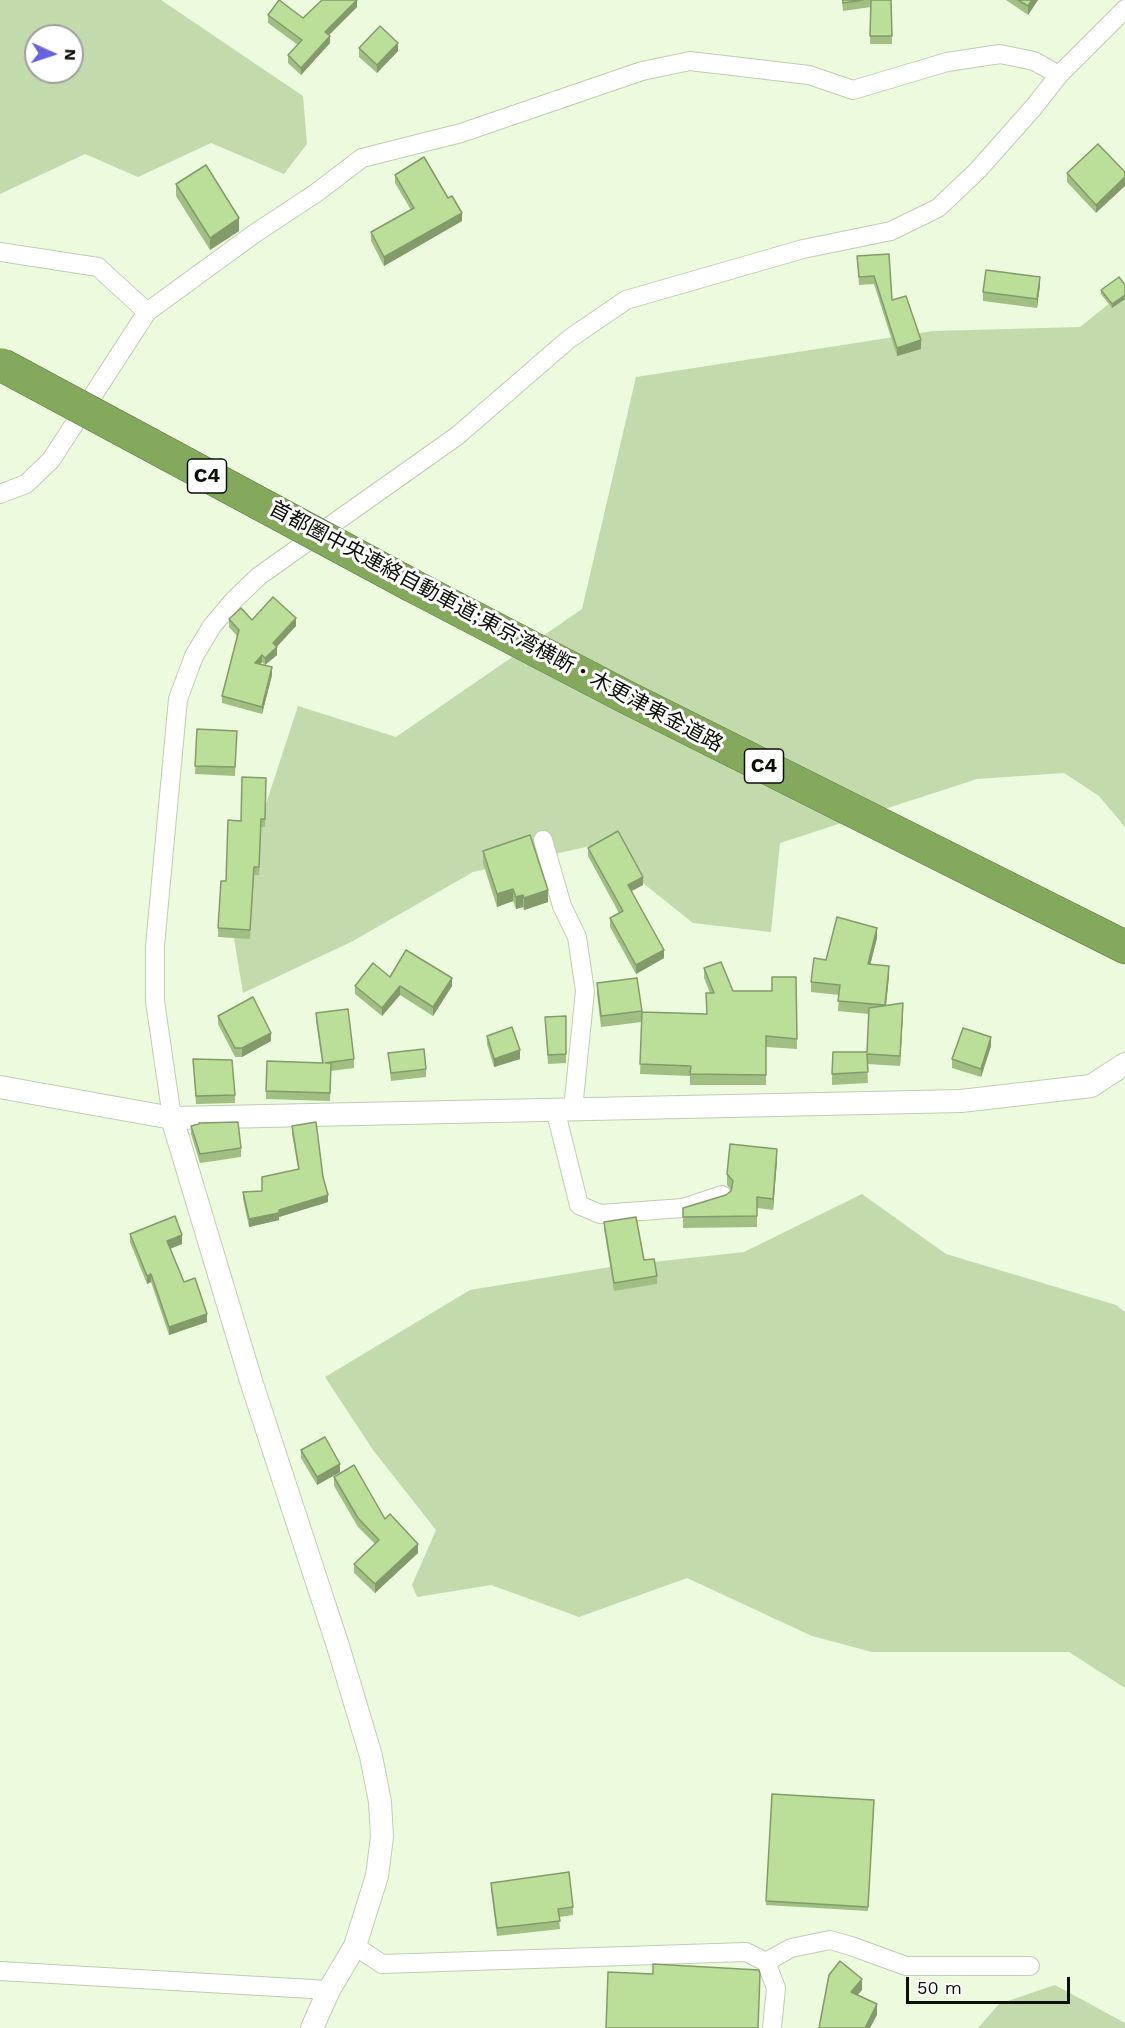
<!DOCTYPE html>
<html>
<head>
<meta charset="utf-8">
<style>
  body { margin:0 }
  #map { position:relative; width:1125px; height:2028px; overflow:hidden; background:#ecfbde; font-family:"Work Sans",sans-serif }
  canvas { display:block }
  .north { position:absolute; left:24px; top:24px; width:60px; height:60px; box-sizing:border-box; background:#fff; border:2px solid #9ea09c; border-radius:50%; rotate:93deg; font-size:16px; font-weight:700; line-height:24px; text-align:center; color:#0c1107 }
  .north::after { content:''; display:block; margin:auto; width:21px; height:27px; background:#6564dd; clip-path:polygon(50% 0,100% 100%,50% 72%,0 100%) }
  .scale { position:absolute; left:906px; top:1977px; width:164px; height:27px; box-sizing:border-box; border:3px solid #0c1107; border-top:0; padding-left:8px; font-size:18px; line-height:21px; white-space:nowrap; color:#0c1107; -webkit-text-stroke:4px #fff; paint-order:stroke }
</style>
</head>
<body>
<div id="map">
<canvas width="1125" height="2028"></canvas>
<div class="north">N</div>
<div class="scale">50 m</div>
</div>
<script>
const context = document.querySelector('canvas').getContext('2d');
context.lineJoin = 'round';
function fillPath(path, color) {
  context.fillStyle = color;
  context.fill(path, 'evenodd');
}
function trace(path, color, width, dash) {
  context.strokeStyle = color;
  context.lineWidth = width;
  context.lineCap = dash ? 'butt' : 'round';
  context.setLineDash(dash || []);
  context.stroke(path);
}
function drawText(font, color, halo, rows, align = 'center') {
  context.font = font + ' "Work Sans","Noto Sans JP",sans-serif';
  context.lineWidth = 6;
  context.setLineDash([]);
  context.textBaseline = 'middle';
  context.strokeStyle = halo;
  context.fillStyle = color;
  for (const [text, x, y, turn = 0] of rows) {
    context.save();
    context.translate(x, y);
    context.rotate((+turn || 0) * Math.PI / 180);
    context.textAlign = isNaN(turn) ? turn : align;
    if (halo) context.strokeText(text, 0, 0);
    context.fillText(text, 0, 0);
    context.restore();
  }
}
fillPath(new Path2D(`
  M0 0H161L303 96 307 144 284 174 211 143 138 177 85 154 0 194ZM36 36H72V72H36Z
  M1125 291V827L1099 796 1064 773 977 779 780 843 771 932 693 923 595 845 473 872 353 941 243 993 230 914 298 706 396 737 582 609 636 377 933 331 1080 327Z
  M862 1194 946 1254 1116 1305 1125 1312V1688L1069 1652H872L812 1636 687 1578 579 1617 491 1585 417 1597 412 1585 436 1530 373 1450 325 1377 470 1290 616 1266 744 1252Z
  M1055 1985 1125 2023V2028H978L999 2004Z`), '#c2daac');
const minor = new Path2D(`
  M0 252 98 267 147 312
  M0 494 26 484 51 460 147 312 254 234 316 193 362 158 461 133 642 71 690 61 809 75 853 90 947 62 1000 54 1034 61 1059 75
  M543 840 562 906 577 937 585 991 573 1109
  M555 1109 579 1205 600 1214 683 1208 722 1195
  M172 1118 155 1001V946L178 699 194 656 212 626 234 600 259 576 457 436 569 339 626 300 803 249 891 231 938 208 978 170 1033 108 1059 75 1125 9
  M355 1946 382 1964 746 1952 766 1962 776 1988 772 2028
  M766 1962 791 1948 830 1940 851 1946 906 1966H1030
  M0 1971 329 1990`);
const tertiary = new Path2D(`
  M0 1087 172 1118 961 1101 1091 1086 1125 1064
  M172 1118 252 1384 338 1646 371 1756 380 1802 382 1837 377 1876 355 1946 329 1990 312 2028`);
const motorway = new Path2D(`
  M413 586 626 697 1125 947`);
trace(minor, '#bfcdb2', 20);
trace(tertiary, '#bfcdb2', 24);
trace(motorway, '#5a733e', 34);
trace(minor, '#fff', 18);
trace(tertiary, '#fff', 22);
trace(motorway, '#84a85c', 33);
const motorwayBridge = new Path2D(`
  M2 365 413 586`);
trace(motorwayBridge, '#5a733e', 34, []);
trace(motorwayBridge, '#84a85c', 33);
fillPath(new Path2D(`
  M842 0H891L892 44H870L871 7 843 11Z
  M1006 0H1038L1028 15Z
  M357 7 329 35 330 43 301 75 288 63V55L298 45 268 23V15L303 18Z
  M359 48 398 51 377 73 359 57Z
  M1098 144 1096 213 1067 182V173Z
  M395 175 462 221 384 266 371 241V232L411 210 395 183Z
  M176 184 239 231 210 250 176 196Z
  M857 256 892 300 921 349 897 356 874 284 859 285Z
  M1040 285 1037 308 983 301V292Z
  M1125 285V299L1112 308 1101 294V290Z
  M229 619 252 620 296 626 276 647 277 655 265 665 262 662 261 664 272 675 262 714 222 703V696L237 636 229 627Z
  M197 729 237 731 235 776 195 774Z
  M266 778 265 827H261L259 875H254L250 939 218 937V928L226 881 241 821Z
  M588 848 643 885 631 891 664 958 636 974 610 927V918L619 913 588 856Z
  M483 851 548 902 524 910 523 907 516 909 513 901 497 907 483 863Z
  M877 938 870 964 889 976 886 1005 903 1013 900 1066 867 1064 868 1083 832 1085V1074L867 1052 869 1014 838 1011 839 995 811 992V982L826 960Z
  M704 968 733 991H772L796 977 797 1049 766 1047V1085H690V1076L640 1074 642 1022 601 1027 597 994V983L642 1012 707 1014 710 993 704 978Z
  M390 977 452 986 433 1016 400 995 382 1016 355 994V986Z
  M316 1013 354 1059V1068L331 1071 330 1101 266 1099V1091L322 1063 316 1021Z
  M218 1016 271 1041 242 1057H235L218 1024Z
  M566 1016V1063L548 1064 545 1017Z
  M487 1036 520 1059 494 1067 487 1044Z
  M991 1046 981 1077 952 1068V1059Z
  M388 1053 426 1069V1077L391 1081Z
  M193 1059 235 1095V1103L196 1104Z
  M191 1126 241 1148V1157L200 1163 191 1134Z
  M292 1126 323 1177 328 1202 279 1217V1220L249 1227 243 1199V1192L262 1191 298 1169 292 1134Z
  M777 1160 773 1210 757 1208V1227L683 1228V1208L726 1195 731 1191V1190L727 1185V1174Z
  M604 1222 644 1260 657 1276V1284L614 1291 604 1229Z
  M130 1234 182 1244 170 1249 184 1282 207 1322 169 1335 151 1282 147 1284 130 1242Z
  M301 1450 340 1472 317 1485 301 1458Z
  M334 1477 385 1519 418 1553 375 1593 354 1573V1564L375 1544 358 1527 334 1486Z
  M874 1800 868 1911 766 1905V1901Z
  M491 1883 573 1907V1915L559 1917 560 1929 497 1936 491 1891Z`), '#a1bf83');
fillPath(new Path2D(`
  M357 0V7L325 39V32Z
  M1032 0H1038L1028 15V6Z
  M330 36V43L301 75V68Z
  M398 43V51L377 73V65Z
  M1125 177V186L1096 213V205Z
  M462 213V221L384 266V257Z
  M239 218V231L210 250V238Z
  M1040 277V285L1037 308V299Z
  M1125 295V299L1112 308V304Z
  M921 340V349L897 356V348Z
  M296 618V626L273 651V643Z
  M277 647V655L265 665V658Z
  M262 655V662L255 670V663Z
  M272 667V675L262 714V707Z
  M643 877V885L628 893V885Z
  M513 889V901L497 907V894Z
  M548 890V902L524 910V898Z
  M523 895V907L516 909V897Z
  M877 928V938L868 974V964Z
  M664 950V958L636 974V965Z
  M889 966V976L885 1016V1005Z
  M452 978V986L433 1016V1007Z
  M400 986V995L382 1016V1008Z
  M903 1003V1013L900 1066V1056Z
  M271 1033V1041L242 1057V1048Z
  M991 1037V1046L981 1077V1069Z
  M520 1050V1059L494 1067V1059Z
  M777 1149V1160L773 1210V1199Z
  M328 1195V1202L279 1217V1220L249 1227V1219Z
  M182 1235V1244L167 1250V1241Z
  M151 1274V1282L147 1284V1276Z
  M207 1314V1322L169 1335V1327Z
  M340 1464V1472L317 1485V1477Z
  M418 1544V1553L375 1593V1584Z
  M862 1979V1990L851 2003V1992Z
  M877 2004V2015L870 2028H865Z`), '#839b6a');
const building = new Path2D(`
  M279 0 303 18 322 0H357L325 32 330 36 301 68 288 55 302 40 268 15Z
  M843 0H863L843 3Z
  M871 0H891L892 36H870Z
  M1018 0H1032L1028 6Z
  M380 26 398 43 377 65 359 48Z
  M1098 144 1125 172V177L1096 205 1067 173Z
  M424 157 448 198 452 196 462 213 384 257 371 232 414 208 395 175Z
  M206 165 239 218 210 238 176 184Z
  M889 254 892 300 906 296 921 340 897 348 874 276 859 277 857 256Z
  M986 270 1040 277 1037 299 983 292Z
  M1119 277 1125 285V295L1112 304 1101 290Z
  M273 597 296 618 273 643 277 647 265 658 262 655 255 663 272 667 262 707 222 696 239 630 229 619 241 608 252 620Z
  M197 729 237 731 235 767 195 766Z
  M242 777 266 778 265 819H261L259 867H254L250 930 218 928 221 881H226L228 820 241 821Z
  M618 831 643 877 628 885 664 950 636 965 610 918 623 911 588 848Z
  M530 835 548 890 524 898 523 895 516 897 513 889 497 894 483 851Z
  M837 917 877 928 868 964 889 966 885 1005 838 1001 840 985 811 982 814 958 826 960Z
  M406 950 452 978 433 1007 400 986 382 1008 355 986 373 963 390 977Z
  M721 962 733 991H772V977H796L797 1039 766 1036V1075L690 1074 691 1066 640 1064 642 1012 707 1014 706 993H714L704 968Z
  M637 978 642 1011 601 1016 597 983Z
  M253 997 271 1033 242 1048H235L218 1016Z
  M903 1003 900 1056 867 1054 868 1072 832 1074 833 1052H867L869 1008Z
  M348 1009 354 1059 325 1063H331L330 1093 266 1091 267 1061 323 1063 316 1013Z
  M566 1016V1054L548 1055 545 1017Z
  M512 1027 520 1050 494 1059 487 1036Z
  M963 1028 991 1037 981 1069 952 1059Z
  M424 1049 426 1069 391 1073 388 1053Z
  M193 1059 232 1060 235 1095 196 1096Z
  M238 1122 241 1148 200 1154 191 1126 199 1124V1123Z
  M316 1122 323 1177 328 1195 279 1210V1213L249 1219 243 1192 262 1191V1177L299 1169 292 1126Z
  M730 1144 777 1149 773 1199 757 1197V1216L683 1217V1208L726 1195 731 1191 733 1181 727 1174Z
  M175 1216 182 1235 167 1241 184 1282 195 1278 207 1314 169 1327 151 1274 147 1276 130 1234Z
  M636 1217 644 1260 654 1259 657 1276 614 1283 604 1222Z
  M325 1437 340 1464 317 1477 301 1450Z
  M354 1465 385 1519 390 1514 418 1544 375 1584 354 1564 379 1540 358 1518 334 1477Z
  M772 1794 874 1800 868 1907 766 1901Z
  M569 1872 573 1907 558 1909 560 1921 497 1928 491 1883Z
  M840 1961 862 1979 851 1992 877 2004 865 2028H819L829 1975Z
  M653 1964 759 1970 760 1974 758 2028H606L608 1972 653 1974Z`);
fillPath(building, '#bbde98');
trace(building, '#839b6a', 1.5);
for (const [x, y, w] of [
  [207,476,39],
  [764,766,39]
]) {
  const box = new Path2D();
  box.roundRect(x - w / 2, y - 17, w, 34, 4.5);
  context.fillStyle = '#fff';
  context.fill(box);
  trace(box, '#0c1107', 1.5);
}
drawText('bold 20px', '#0c1107', null, [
  ["C4",207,476],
  ["C4",764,766]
]);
drawText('21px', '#0c1107', '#fff', [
  ["首都圏中央連絡自動車道;東京湾横断・木更津東金道路",496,627,28]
]);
</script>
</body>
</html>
